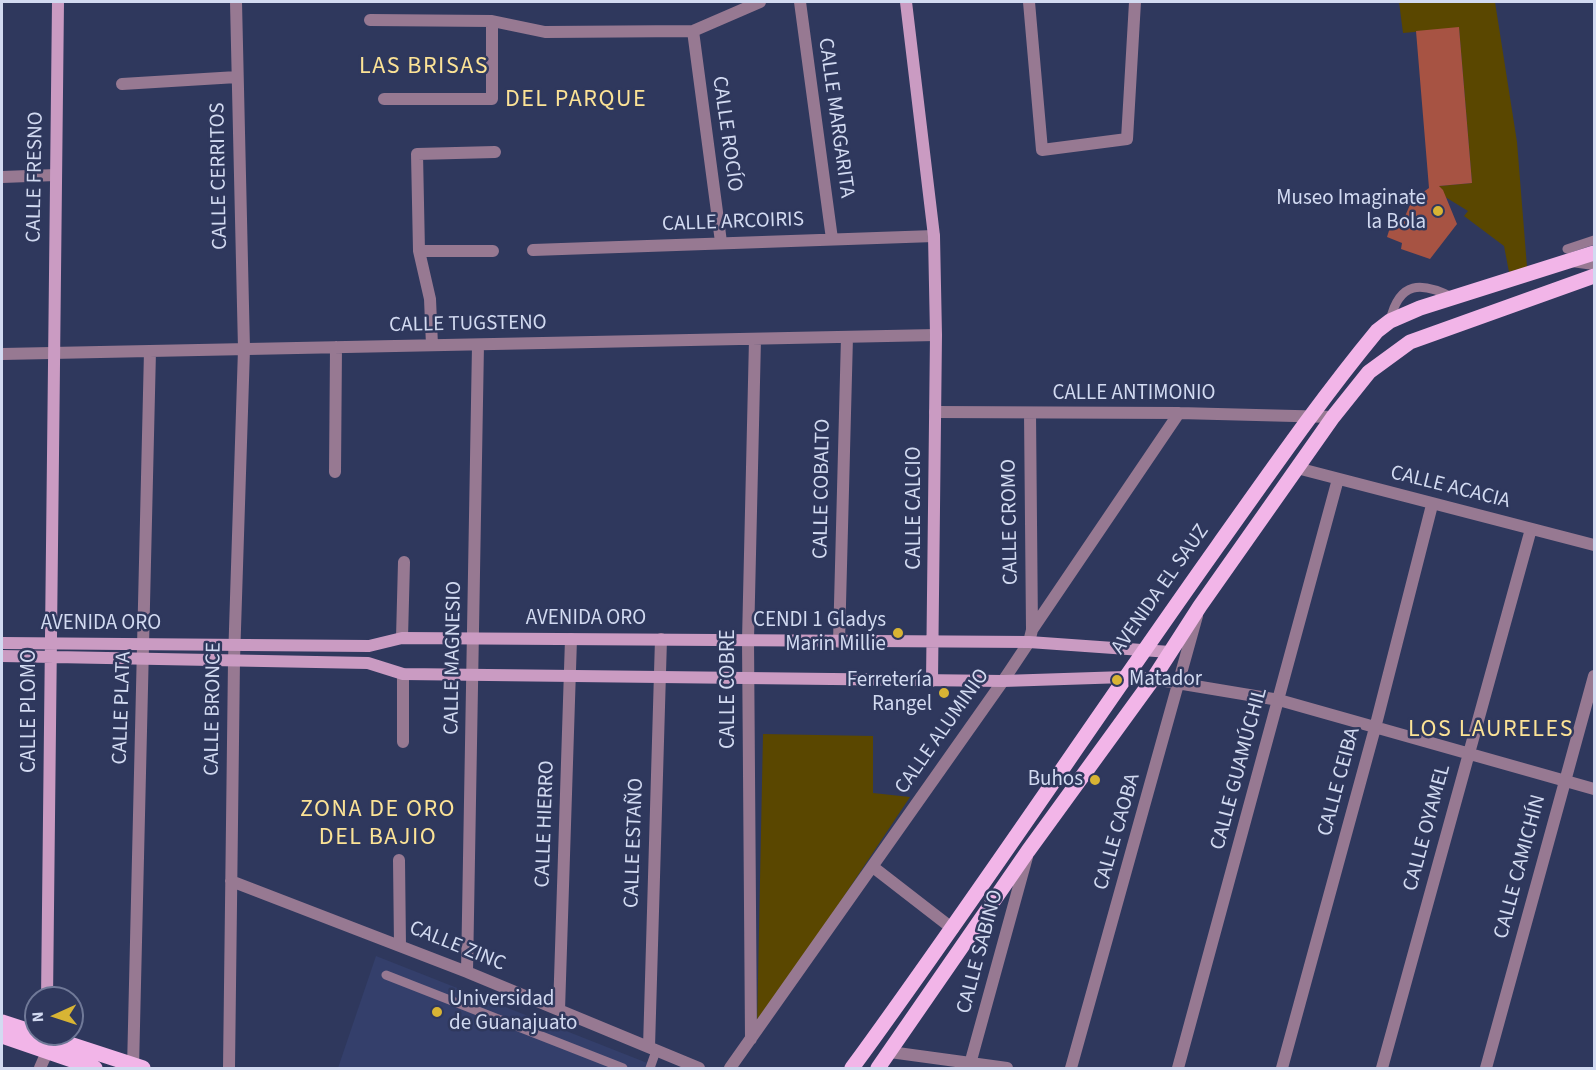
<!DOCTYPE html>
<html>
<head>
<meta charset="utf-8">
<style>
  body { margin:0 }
  #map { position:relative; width:1596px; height:1070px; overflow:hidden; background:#2f385d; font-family:"Source Sans 3",sans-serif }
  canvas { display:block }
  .frame { position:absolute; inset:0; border:3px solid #d2daf1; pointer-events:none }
  .north { position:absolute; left:24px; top:986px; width:60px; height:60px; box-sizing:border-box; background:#2f385d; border:2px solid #707998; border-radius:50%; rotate:267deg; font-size:16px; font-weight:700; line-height:24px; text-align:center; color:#d2daf1 }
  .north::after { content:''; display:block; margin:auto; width:21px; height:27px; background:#d8b434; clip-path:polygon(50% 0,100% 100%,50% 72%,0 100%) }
</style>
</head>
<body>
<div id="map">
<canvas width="1596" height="1070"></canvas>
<div class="frame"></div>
<div class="north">N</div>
</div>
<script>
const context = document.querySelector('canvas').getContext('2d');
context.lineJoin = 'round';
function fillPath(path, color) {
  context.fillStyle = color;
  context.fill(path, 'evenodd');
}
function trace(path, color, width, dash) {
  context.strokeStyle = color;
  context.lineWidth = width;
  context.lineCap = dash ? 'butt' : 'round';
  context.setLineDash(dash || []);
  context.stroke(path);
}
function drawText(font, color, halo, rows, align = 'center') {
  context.font = font + ' "Source Sans 3",sans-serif';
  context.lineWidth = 5;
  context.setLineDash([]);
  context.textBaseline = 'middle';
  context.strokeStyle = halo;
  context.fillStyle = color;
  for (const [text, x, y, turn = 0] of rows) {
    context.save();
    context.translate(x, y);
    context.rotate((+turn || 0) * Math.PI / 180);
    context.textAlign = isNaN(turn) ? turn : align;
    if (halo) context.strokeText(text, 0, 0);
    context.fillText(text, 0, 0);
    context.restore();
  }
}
fillPath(new Path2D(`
  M376 956 660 1068H338Z`), '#343f6b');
fillPath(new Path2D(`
  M1399 2H1495L1517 142 1527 267 1509 272 1504 246 1464 216 1468 211 1429 187 1472 183 1459 28 1403 33Z
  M763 734 873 736V793L910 797 757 1027Z`), '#5a4700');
fillPath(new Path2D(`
  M1459 27 1472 183 1439 186 1443 190 1457 224 1430 259 1401 249 1402 243 1387 237 1393 218 1403 221 1412 200 1429 188 1416 31Z`), '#a75343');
trace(new Path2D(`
  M1567 249 1594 240
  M1390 321C1399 281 1421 281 1454 298
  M386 975 623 1068
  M650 1068 656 1051`), '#977992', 9);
trace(new Path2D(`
  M800 2 832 239
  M1029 2 1042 150 1127 139 1135 2
  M370 20 492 21 545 32 693 31 760 2
  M693 31 721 242
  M122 84 237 77
  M384 99H492V21
  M2 177 56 175
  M533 250 934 236
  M419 251H493
  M1572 261 1594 264
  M432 345 430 299 419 251 417 154 495 152
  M2 354 936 335
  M935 412 1179 413 1333 417
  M1030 413 1032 630
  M1297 468 1594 545
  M335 472 336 347
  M402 638 404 562
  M839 642 847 337
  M403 674V742
  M1153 679 1279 700 1594 789
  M399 860 400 946
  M873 867 953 929
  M231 881 467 972 699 1068
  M467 972 478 345
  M559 1010 571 639
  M751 1039 748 640 755 339
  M649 1047 661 639
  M890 1052 1007 1068
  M970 1064 1027 857
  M40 1068 47 1052
  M133 1068 150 351
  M229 1068 234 660 244 349 236 2
  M730 1068 1003 681 1029 642 1032 630 1179 413
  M1071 1068 1197 616
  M1178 1068 1338 479
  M1282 1068 1375 728 1432 505
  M1382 1068 1531 529
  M1486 1068 1594 676`), '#977992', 12);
trace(new Path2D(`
  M906 2 934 236 936 335 932 681
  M2 643 369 646 402 638 1029 642 1170 652
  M2 656 368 663 403 674 1003 681 1125 677 1153 679
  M47 998 58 2`), '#ca9bc2', 12);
trace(new Path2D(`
  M2 1022 143 1068
  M2 1036 95 1068
  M852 1068C977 897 1094 720 1217 547 1269 474 1320 400 1377 331L1390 321 1420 308 1594 253
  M878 1068 1028 851 1153 679 1200 606 1333 417 1369 372 1410 342 1594 276`), '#f2b5e8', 15);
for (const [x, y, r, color] of [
  [1438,211,6,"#d8b434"],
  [898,633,6,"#d8b434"],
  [1117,680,6,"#d8b434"],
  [944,693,6,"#d8b434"],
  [1095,780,6,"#d8b434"],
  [437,1012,6,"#d8b434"]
]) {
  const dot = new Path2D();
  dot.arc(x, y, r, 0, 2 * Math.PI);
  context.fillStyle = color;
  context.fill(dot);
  trace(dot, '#2f385d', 2);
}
drawText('21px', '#d2daf1', '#2f385d', [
  ["CALLE MARGARITA",835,118,82],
  ["CALLE ROCÍO",726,134,82],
  ["CALLE CERRITOS",220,176,-91],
  ["CALLE FRESNO",36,177,-89],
  ["CALLE ARCOIRIS",733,223,-2],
  ["CALLE TUGSTENO",468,325,-1],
  ["CALLE ANTIMONIO",1134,394],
  ["CALLE ACACIA",1450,488,14],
  ["CALLE COBALTO",823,489,-89],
  ["CALLE CALCIO",915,508,-90],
  ["CALLE CROMO",1011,522,-91],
  ["AVENIDA EL SAUZ",1161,590,-55],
  ["AVENIDA ORO",586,619],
  ["AVENIDA ORO",101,624],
  ["CALLE MAGNESIO",454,658,-89],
  ["CALLE COBRE",729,689,-90],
  ["CALLE PLATA",123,708,-88],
  ["CALLE BRONCE",214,709,-89],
  ["CALLE PLOMO",30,711,-90],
  ["CALLE ALUMINIO",943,732,-55],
  ["CALLE GUAMÚCHIL",1240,769,-75],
  ["CALLE CEIBA",1340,782,-75],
  ["CALLE HIERRO",546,824,-88],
  ["CALLE OYAMEL",1428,828,-75],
  ["CALLE CAOBA",1118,832,-74],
  ["CALLE ESTAÑO",635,843,-88],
  ["CALLE CAMICHÍN",1521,867,-75],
  ["CALLE ZINC",457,947,22],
  ["CALLE SABINO",981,952,-75]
]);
drawText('21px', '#d2daf1', '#2f385d', [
  ["Museo Imaginate",1426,199],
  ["la Bola",1426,223],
  ["CENDI 1 Gladys",886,621],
  ["Marin Millie",886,645],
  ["Matador",1129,680,"left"],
  ["Ferretería",932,681],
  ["Rangel",932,705],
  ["Buhos",1083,780],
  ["Universidad",449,1000,"left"],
  ["de Guanajuato",449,1024,"left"]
], 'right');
context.letterSpacing = '1.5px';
drawText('24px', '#fce396', '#2f385d', [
  ["LAS BRISAS",424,68],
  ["DEL PARQUE",576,101],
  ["LOS LAURELES",1491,731],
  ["ZONA DE ORO",378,811],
  ["DEL BAJIO",378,839]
]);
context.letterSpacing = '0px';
</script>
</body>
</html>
